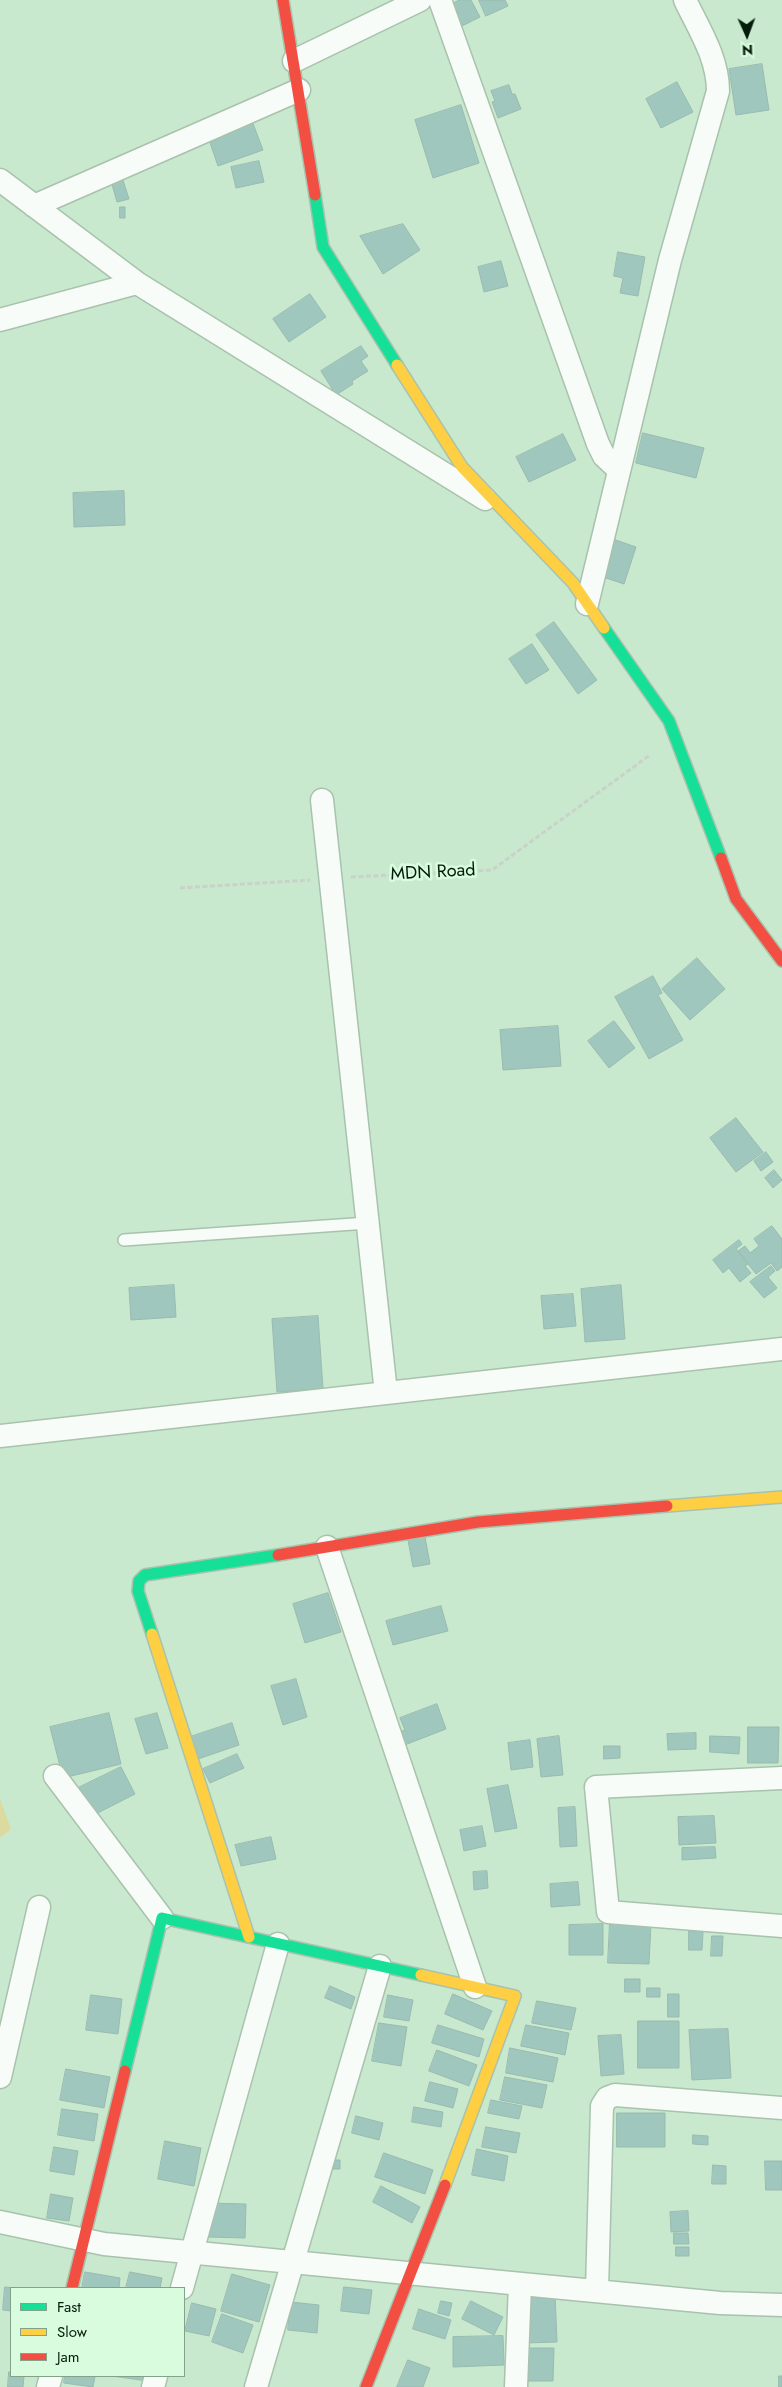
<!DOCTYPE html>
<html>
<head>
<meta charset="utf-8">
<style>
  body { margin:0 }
  #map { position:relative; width:782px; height:2387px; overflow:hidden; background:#c8e9cd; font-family:Jost,sans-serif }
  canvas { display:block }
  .legend { position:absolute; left:10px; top:2287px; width:175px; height:90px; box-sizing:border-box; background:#d9fcde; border:1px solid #84a289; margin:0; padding:6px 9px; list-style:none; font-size:15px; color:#051b0a }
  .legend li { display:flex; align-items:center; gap:10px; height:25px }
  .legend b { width:25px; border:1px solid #84a289 }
  .north { position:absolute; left:722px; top:10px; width:50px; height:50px; -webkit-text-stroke:4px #d9fcde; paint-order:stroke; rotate:178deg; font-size:14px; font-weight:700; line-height:20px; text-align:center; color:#051b0a }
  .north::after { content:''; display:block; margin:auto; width:18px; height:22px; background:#051b0a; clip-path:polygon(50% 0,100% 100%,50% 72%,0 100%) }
</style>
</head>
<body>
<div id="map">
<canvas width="782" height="2387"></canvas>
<ul class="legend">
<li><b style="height:6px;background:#16e098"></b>Fast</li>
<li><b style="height:6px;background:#ffcf43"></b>Slow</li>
<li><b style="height:6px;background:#f24e42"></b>Jam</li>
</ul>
<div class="north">N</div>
</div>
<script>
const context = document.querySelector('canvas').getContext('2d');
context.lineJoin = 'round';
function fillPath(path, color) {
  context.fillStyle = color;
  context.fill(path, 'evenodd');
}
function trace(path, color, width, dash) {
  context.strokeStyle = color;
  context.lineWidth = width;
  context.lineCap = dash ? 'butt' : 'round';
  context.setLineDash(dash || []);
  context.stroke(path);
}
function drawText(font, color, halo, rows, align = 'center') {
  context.font = font + ' Jost,sans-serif';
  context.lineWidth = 5;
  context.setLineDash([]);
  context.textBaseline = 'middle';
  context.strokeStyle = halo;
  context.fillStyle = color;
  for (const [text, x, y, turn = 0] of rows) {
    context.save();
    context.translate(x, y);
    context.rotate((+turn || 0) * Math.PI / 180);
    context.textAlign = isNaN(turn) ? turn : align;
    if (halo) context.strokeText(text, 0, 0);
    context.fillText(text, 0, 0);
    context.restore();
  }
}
fillPath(new Path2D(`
  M0 1799 11 1829 0 1838Z`), '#dcda9f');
const building = new Path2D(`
  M471 0 480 17 460 27 450 5 459 0Z
  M479 0H505L508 6 486 16Z
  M762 64 769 110 736 115 729 69Z
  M677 82 693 112 661 128 646 99Z
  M509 85 512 94H515L521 109 498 118 492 102 495 101 491 91Z
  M461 105 479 163 433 178 415 120Z
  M249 113 263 150 218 166 207 134Z
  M259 161 264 182 236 188 231 167Z
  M122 177 129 199 117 202 111 181Z
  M120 207H125V218H120Z
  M403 224 420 250 383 274 360 236Z
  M618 252 645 257 638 296 620 293 623 278 614 276Z
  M501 261 508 286 484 292 478 267Z
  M310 294 326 317 289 342 273 319Z
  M361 346 368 356 361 361 368 371 352 381 353 384 336 395 321 371Z
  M643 433 704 448 696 478 636 463Z
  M563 434 576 460 529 482 516 457Z
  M124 491 125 525 74 527 73 493Z
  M607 537 636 547 624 584 594 574Z
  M554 622 597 680 578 694 536 635Z
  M532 644 549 670 526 684 509 659Z
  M697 958 725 989 690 1020 662 989Z
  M653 976 662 993 658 995 683 1040 649 1059 615 997Z
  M614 1021 635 1048 609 1068 588 1041Z
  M558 1026 561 1066 503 1070 500 1030Z
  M736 1118 763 1152 736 1172 710 1138Z
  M766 1152 773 1162 761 1171 754 1161Z
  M774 1170 782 1180 773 1188 765 1178Z
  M772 1226 782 1239V1267L777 1271 771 1263 756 1274 738 1251 745 1246 750 1253 759 1246 754 1239Z
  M739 1240 742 1244 736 1249 748 1264 745 1266 751 1273 740 1282 729 1268 723 1273 713 1260Z
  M771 1266 775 1271 768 1277 777 1288 764 1298 750 1282Z
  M174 1285 176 1317 131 1320 129 1288Z
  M621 1285 625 1339 585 1342 581 1289Z
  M573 1294 576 1326 544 1329 541 1296Z
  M318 1316 323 1389 277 1392 272 1319Z
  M425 1537 430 1564 413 1567 408 1540Z
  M328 1593 341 1632 305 1643 293 1604Z
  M441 1606 448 1631 393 1645 386 1621Z
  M296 1679 307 1717 283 1725 271 1686Z
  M437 1704 446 1729 402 1746 397 1733 405 1730 400 1718Z
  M109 1713 121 1764 63 1778 50 1727Z
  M157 1713 168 1748 146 1754 135 1719Z
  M232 1723 239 1745 198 1759 190 1737Z
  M748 1727H779L778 1763H748Z
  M696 1733V1749L668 1750 667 1734Z
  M559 1736 563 1775 541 1777 537 1739Z
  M710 1736 740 1737 739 1754 710 1752Z
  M530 1740 533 1767 511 1770 508 1743Z
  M604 1746H620V1758L604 1759Z
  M237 1754 244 1768 210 1783 203 1769Z
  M121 1767 135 1794 90 1817 76 1789Z
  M508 1785 517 1828 495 1832 487 1789Z
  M575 1807 577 1846 560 1847 558 1808Z
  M714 1816 716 1843 679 1845 678 1817Z
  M482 1826 486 1846 464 1851 460 1830Z
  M271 1837 276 1859 241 1866 235 1845Z
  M715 1847 716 1858 682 1860V1848Z
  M487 1871 488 1888 474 1890 473 1872Z
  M578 1882 580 1905 551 1907 550 1884Z
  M610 1922 651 1924 649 1964 608 1963Z
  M603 1924V1955H569V1925Z
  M689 1931 703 1932 702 1950H689Z
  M712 1936H723L722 1956H711Z
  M625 1979H640V1992H625Z
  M330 1986 355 1997 351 2009 325 1998Z
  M647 1988H660V1997H647Z
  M453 1994 492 2011 483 2030 445 2014Z
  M668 1994H679V2017H668Z
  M91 1995 122 1999 118 2034 86 2030Z
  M388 1995 413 2000 409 2021 384 2017Z
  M537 2001 576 2008 571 2030 532 2023Z
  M638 2021H679V2068H638Z
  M379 2023 407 2027 401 2066 372 2061Z
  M438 2025 484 2039 479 2057 432 2043Z
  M526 2025 569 2033 565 2055 521 2046Z
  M728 2029 731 2078 692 2080 689 2030Z
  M621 2035 624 2074 601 2076 598 2036Z
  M510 2048 558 2058 553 2082 506 2073Z
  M437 2050 477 2065 469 2086 429 2071Z
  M66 2069 110 2077 104 2108 60 2100Z
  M505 2077 547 2085 542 2108 500 2100Z
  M430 2082 458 2089 453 2108 425 2101Z
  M491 2100 522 2106 519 2119 488 2113Z
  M414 2107 443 2112 441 2127 412 2122Z
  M62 2109 98 2114 94 2141 58 2135Z
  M617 2113H665V2147H617Z
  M356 2116 383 2123 379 2140 352 2133Z
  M486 2127 520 2133 516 2153 482 2147Z
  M693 2135 708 2136V2145L693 2144Z
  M165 2141 201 2148 194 2186 158 2179Z
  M54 2147 78 2151 74 2175 50 2171Z
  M477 2149 508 2156 504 2181 472 2175Z
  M384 2153 433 2170 425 2194 375 2177Z
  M333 2160H340V2169H333Z
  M765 2161H782V2190H766Z
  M713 2165 726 2166V2184H712Z
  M381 2186 420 2207 412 2223 373 2202Z
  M51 2194 73 2198 69 2221 47 2218Z
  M210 2203 246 2204 245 2238 209 2237Z
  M688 2211 689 2231 671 2232 670 2212Z
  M674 2233H688L689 2244H674Z
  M676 2247H689V2256H676Z
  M85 2272 120 2278 119 2288H82Z
  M130 2272 162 2278 160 2288H126Z
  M232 2274 270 2285 259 2322 221 2311Z
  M5 2287 16 2288H11V2311L3 2310Z
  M344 2287 372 2290 369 2314 341 2311Z
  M555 2293 557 2342 525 2343 523 2294Z
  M441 2301 452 2303 449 2316 438 2313Z
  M471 2301 503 2317 494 2335 462 2319Z
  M291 2302 319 2305 317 2333 288 2330Z
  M192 2303 216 2309 209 2336 185 2331Z
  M419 2309 451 2320 445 2339 413 2329Z
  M222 2314 253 2325 243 2353 212 2342Z
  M503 2336 504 2365 453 2367V2337Z
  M525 2348H554L553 2381H525Z
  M408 2360 430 2368 423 2387H397Z
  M9 2372H11V2376H24L23 2387H8Z
  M65 2376H95L93 2387 64 2383Z
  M112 2376H143V2380Z
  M779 2376H782V2387H779Z`);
fillPath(building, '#9fc7be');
trace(building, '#99bab0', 1);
const lane = new Path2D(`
  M124 1240 368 1223`);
const street = new Path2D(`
  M440 0 598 444 604 456 619 470
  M294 61 420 0
  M0 180 137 283 485 499
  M34 206 299 90
  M0 320 137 283
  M587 604 670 260 718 91C718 58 699 29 685 0
  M322 800 386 1393
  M0 1436 782 1349
  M327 1547 475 1987
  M55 1776 162 1918
  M782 1778 596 1787 608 1912 782 1926
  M0 2077 39 1907
  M0 2222 104 2244 720 2303 782 2305
  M182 2288 278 1944
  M597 2290 602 2106 607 2098 615 2095 782 2108
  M48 2387 51 2376
  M153 2387 156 2376
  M256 2387 380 1966
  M516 2387 520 2284`);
const fast = new Path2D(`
  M315 195 323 247 397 365
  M604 628 669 721 721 858
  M152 1634 138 1591 139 1581 145 1575 278 1555
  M125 2071 162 1918 421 1975`);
const slow = new Path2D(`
  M397 365 462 467 573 583 604 628
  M667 1506 782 1497
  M152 1634 249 1937
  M421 1975 515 1996 445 2185`);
const jam = new Path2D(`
  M283 0 315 195
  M721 858 736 899 782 961
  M278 1555 478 1522 667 1506
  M72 2288 125 2071
  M366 2387 445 2185`);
trace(lane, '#a9c2ad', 14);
trace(street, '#a9c2ad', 25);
trace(fast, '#a9c2ad', 14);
trace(slow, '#a9c2ad', 14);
trace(jam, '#a9c2ad', 14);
trace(new Path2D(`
  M351 877 492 870 650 755
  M180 888 310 880`), '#c9d2ca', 3, [5, 2.5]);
trace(lane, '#f7fcf8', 11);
trace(street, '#f7fcf8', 22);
trace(fast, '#16e098', 11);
trace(slow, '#ffcf43', 11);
trace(jam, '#f24e42', 11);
drawText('18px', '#051b0a', '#d9fcde', [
  ["MDN Road",433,873,-3]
]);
</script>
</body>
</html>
